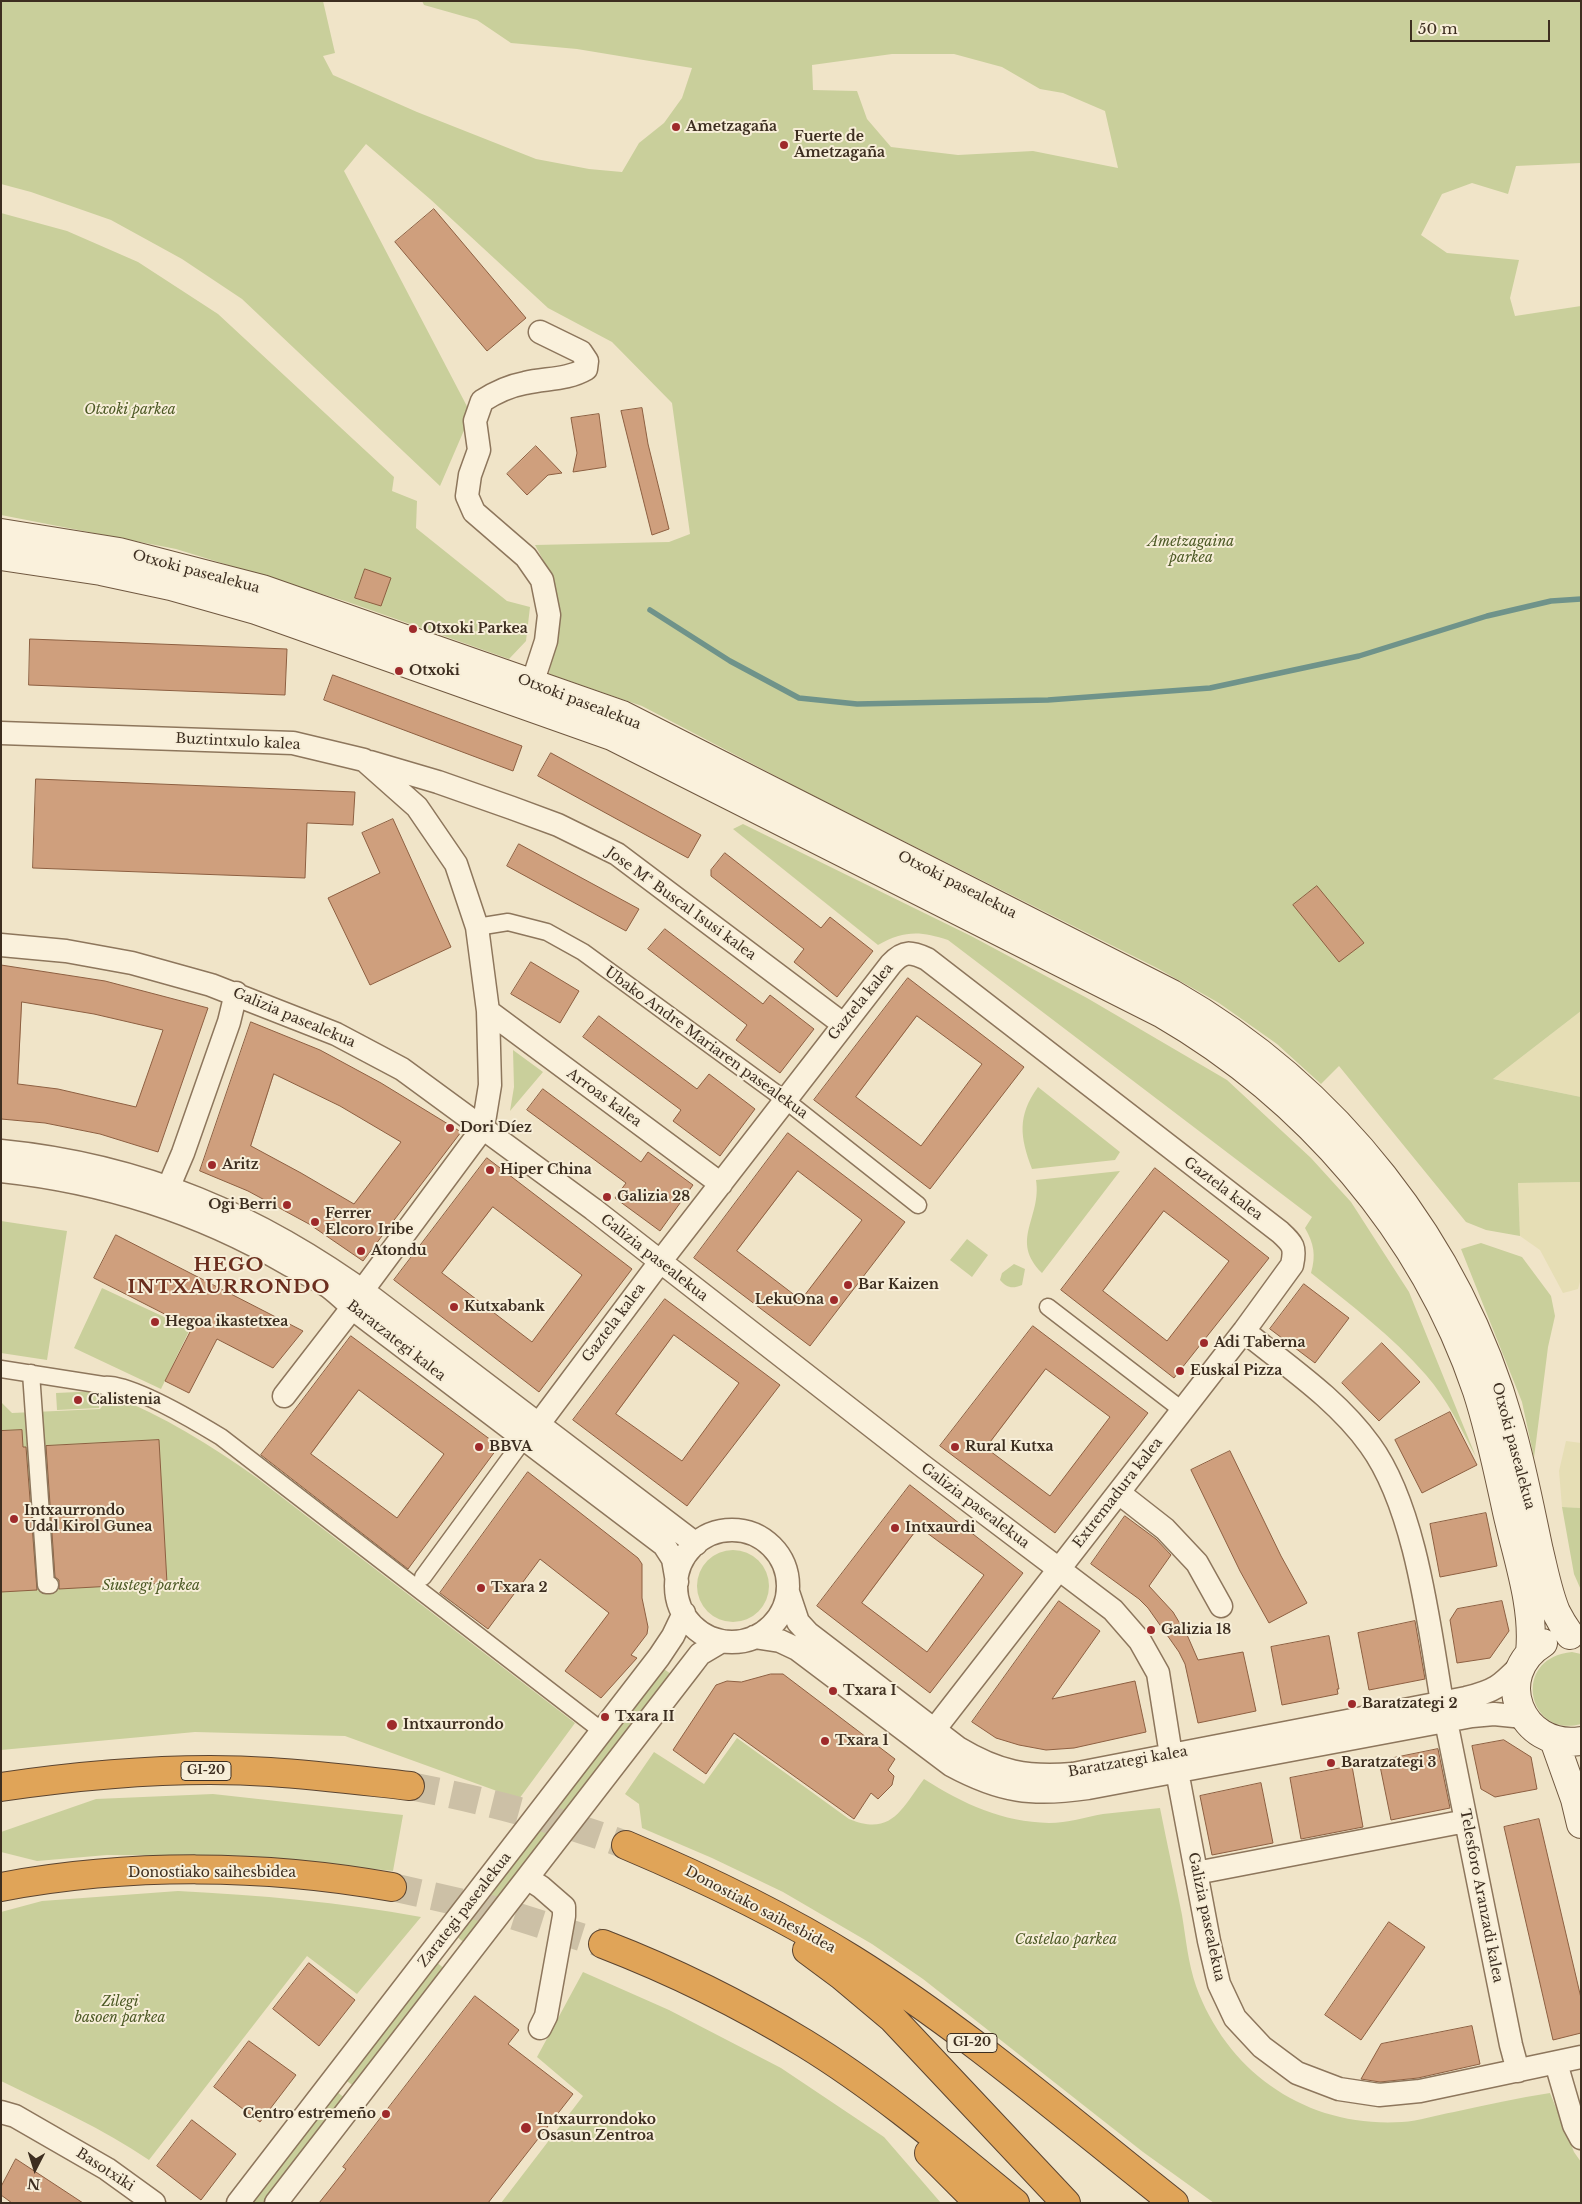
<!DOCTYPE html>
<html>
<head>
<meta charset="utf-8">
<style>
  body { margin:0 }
  #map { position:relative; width:1582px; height:2204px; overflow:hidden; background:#f0e4c8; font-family:"Libre Baskerville",serif }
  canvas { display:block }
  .frame { position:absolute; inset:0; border:2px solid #3d2e20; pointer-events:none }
  .north { position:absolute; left:10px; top:2144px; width:50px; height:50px; -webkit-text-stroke:4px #f7eed8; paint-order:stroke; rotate:185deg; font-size:14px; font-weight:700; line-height:20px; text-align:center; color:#3d2e20 }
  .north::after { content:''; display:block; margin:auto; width:18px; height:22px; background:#3d2e20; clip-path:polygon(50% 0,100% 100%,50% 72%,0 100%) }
  .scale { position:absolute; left:1410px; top:20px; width:140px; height:22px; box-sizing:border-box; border:2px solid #3d2e20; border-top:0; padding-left:6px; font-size:15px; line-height:18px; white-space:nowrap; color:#3d2e20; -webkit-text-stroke:4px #f7eed8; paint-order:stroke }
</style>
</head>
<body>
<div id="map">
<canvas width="1582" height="2204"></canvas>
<div class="frame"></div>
<div class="north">N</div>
<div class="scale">50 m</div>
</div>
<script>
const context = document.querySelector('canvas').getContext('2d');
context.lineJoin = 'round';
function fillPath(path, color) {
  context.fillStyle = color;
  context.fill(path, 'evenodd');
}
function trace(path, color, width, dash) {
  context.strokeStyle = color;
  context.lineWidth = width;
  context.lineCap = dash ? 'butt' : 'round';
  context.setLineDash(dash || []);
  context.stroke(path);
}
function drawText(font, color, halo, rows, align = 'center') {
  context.font = font + ' "Libre Baskerville",serif';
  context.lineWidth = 4;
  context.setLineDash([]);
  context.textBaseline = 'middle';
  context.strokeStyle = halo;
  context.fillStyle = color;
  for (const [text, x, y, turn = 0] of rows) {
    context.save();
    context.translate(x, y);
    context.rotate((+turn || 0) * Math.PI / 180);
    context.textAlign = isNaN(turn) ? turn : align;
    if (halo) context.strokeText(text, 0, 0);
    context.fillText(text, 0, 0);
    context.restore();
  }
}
fillPath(new Path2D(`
  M1581 1011V1097L1493 1079Z
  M1581 1182V1278L1578 1289 1563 1293 1540 1250 1520 1236 1518 1183Z
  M1566 1441 1581 1443V1508L1562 1507 1559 1471Z`), '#e6deb5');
fillPath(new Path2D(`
  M1 1H323L335 53 323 56 333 75 417 112 536 159 589 169 622 172 639 143 664 123 682 98 692 68 577 49 511 43 477 20 424 5 422 1H1581V163L1516 166 1508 194 1472 183 1442 194 1421 235 1447 253 1519 260 1510 298 1515 316 1581 306V1011L1493 1079 1581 1097V1182L1518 1183 1520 1236 1486 1230 1466 1222 1339 1066 1321 1084 1277 1044 1219 1003 1157 968 814 796 642 706 549 674 559 620 554 580 535 545 669 542 690 534 672 403 612 342 548 308 430 199 366 144 344 171 471 414 440 486 242 299 182 259 111 220 31 192 1 184ZM892 54H954L1002 67 1040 89 1063 93 1105 111 1118 168 1033 151 958 155 891 147 867 119 857 91 813 90 812 65Z
  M1 213 67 231 138 262 218 314 394 477 392 491 417 501 416 528 507 601 530 607 526 641 509 659 348 602 176 549 1 515Z
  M743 824 971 936 1087 998 1227 1080 1311 1158 1351 1202 1409 1292 1476 1457C1461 1429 1447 1399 1426 1375 1392 1336 1351 1305 1311 1273 1316 1255 1314 1244 1305 1228L1312 1217 948 940C921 931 904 930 878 945L733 829Z
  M513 1050 543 1072 510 1111 514 1087Z
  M1038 1087 1120 1152 1115 1160 1032 1169C1020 1137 1017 1116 1038 1087Z
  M1120 1171 1042 1273C1009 1240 1042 1218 1036 1180Z
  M1 1221 67 1231 47 1360 1 1353Z
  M967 1239 988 1255 972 1277 950 1260Z
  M1481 1243 1522 1257 1551 1296 1555 1316 1548 1347 1534 1458 1522 1402 1461 1249Z
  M1014 1264 1025 1269 1022 1285C1012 1289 1007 1288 1000 1280L1002 1273Z
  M102 1288 190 1329 161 1389 74 1348Z
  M99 1391V1408L57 1410 56 1393Z
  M111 1395C164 1416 210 1445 257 1478L575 1723 519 1799 345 1736 195 1732 1 1750V1402L12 1413 100 1409Z
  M1562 1507 1581 1508V1590L1574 1574Z
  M697 1586a36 36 0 1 1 72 0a36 36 0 1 1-72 0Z
  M1572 1652 1581 1654V1724C1528 1739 1510 1658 1572 1652Z
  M658 1665 671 1674 676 1667 466 1944 456 1936Z
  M737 1738 849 1819C892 1837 902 1808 924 1779 963 1804 1003 1822 1049 1823 1068 1823 1085 1817 1103 1814 1122 1812 1141 1810 1160 1808 1167 1844 1175 1879 1182 1915 1186 1939 1188 1963 1196 1986 1228 2074 1308 2128 1402 2122 1419 2121 1436 2115 1454 2112 1486 2105 1518 2098 1550 2093L1574 2152 1581 2162V2203H1214L1143 2152 923 1979 872 1944 783 1892 712 1858 642 1828 639 1804 625 1794 654 1752 704 1784Z
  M213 1794 403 1815 393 1871 244 1856 107 1855 37 1861 1 1852V1832L96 1799Z
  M178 1891C259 1895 340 1902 421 1917L357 1994 307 1956 149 2160C102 2128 52 2106 1 2081V1912L42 1901Z
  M435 1961 446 1970 355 2087 344 2079Z
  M583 1972 669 2010 781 2068 884 2137 941 2203H501L583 2096 537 2057Z
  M336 2091 346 2099 266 2203H250Z`), '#c9cf9b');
trace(new Path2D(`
  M650 610 730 661 799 698 857 704 1048 700 1210 688 1359 656 1487 616 1551 601 1581 599`), '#6f938a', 5.5);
const building = new Path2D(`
  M434 209 526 318 487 351 395 242Z
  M642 408 648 444 669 529 652 535 621 411Z
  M599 414 606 467 573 472 577 453 571 418Z
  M536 446 562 473 548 475 527 495 507 474Z
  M365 569 391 578 381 606 355 598Z
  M30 639 287 649 285 695 29 685Z
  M333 675 522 746 513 771 324 700Z
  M551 753 701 835 688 858 538 776Z
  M36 779 355 792 353 825 307 823 305 878 33 868Z
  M393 819 451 947 370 985 328 898 380 873 362 833Z
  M519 844 639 909 626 931 507 866Z
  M725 853 821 928 830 917 873 951 837 997 794 962 804 949 711 876V870Z
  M1317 886 1364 943 1339 962 1293 905Z
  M665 929 763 1004 770 995 814 1029 780 1073 736 1040 747 1025 648 949Z
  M531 962 579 991 560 1023 511 994Z
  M1 965 105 981 208 1008 158 1152 100 1134 45 1123 1 1119ZM22 1002 94 1014 163 1030 136 1107 58 1089 18 1084Z
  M908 978 1024 1067 930 1189 814 1100ZM917 1016 982 1064 921 1146 856 1097Z
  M599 1016 697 1089 709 1074 755 1109 720 1156 673 1121 681 1110 583 1037Z
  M251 1022 320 1050 381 1083 461 1132 363 1261 309 1224 248 1191 200 1171ZM274 1074 340 1106 401 1142 354 1204 301 1173 251 1146Z
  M543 1089 641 1162 648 1152 693 1185 660 1231 615 1198 626 1183 527 1110Z
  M788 1133 905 1222 810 1346 694 1258ZM798 1171 862 1220 801 1300 737 1251Z
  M487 1158 632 1269 539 1392 394 1280ZM493 1207 582 1275 532 1342 442 1273Z
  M1155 1168 1269 1258 1174 1378 1061 1290ZM1164 1211 1229 1261 1167 1341 1103 1291Z
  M116 1235 303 1331 273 1368 217 1339 189 1393 165 1381 192 1328 94 1278Z
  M1304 1284 1349 1318 1315 1363 1270 1329Z
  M665 1299 780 1385 687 1506 573 1420ZM674 1335 739 1383 682 1461 616 1414Z
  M1033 1326 1148 1413 1055 1533 940 1446ZM1046 1369 1110 1417 1050 1496 986 1448Z
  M351 1336 499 1446 408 1569 261 1455ZM359 1390 444 1454 397 1518 311 1454Z
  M1382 1343 1420 1382 1379 1421 1342 1383Z
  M1450 1412 1477 1465 1422 1493 1395 1440Z
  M22 1430 23 1447H26L37 1590 1 1592V1431Z
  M159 1440 167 1583 59 1589V1580L55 1577 46 1446Z
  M1230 1451 1281 1556 1307 1603 1269 1623 1240 1571 1191 1470Z
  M528 1472 638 1558 642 1564V1598L648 1627 647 1634 631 1655 637 1658 601 1698 565 1671 609 1613 540 1559 488 1629 440 1593Z
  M910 1485 1023 1573 930 1693 817 1606ZM919 1527 984 1575 927 1652 862 1603Z
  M1486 1513 1497 1566 1440 1577 1430 1524Z
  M1125 1516 1156 1539 1171 1555 1149 1586 1173 1612 1188 1637 1198 1660 1243 1652 1256 1711 1198 1723 1185 1664 1179 1652 1148 1608 1139 1599 1091 1564Z
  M1059 1601 1100 1631 1052 1699 1135 1681 1146 1732 1074 1748 1046 1750 1019 1745 996 1738 972 1722Z
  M1502 1601 1509 1631 1490 1658 1457 1663 1450 1620 1457 1609Z
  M1415 1621 1425 1679 1369 1690 1358 1633Z
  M1329 1636 1339 1689H1337L1338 1694 1282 1705 1271 1647Z
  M771 1674H783L895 1759 888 1770 894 1776 892 1785 878 1799 871 1793 854 1819 734 1733 706 1774 673 1750 716 1685 727 1681 741 1682Z
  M1504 1740 1531 1757 1537 1789 1495 1797 1481 1789 1472 1746Z
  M1438 1749 1450 1808 1391 1820 1379 1761Z
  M1352 1766 1363 1827 1301 1839 1290 1778Z
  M1261 1783 1273 1843 1212 1855 1200 1796Z
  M1539 1819 1581 1998V2033L1553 2040 1504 1827Z
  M1389 1922 1425 1947 1361 2040 1325 2015Z
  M309 1963 355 2000 319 2046 273 2009Z
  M475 1996 519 2030 508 2044 573 2094 488 2203H319L346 2169 343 2167Z
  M1472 2026 1480 2064 1418 2078 1380 2082 1361 2079 1381 2044Z
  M249 2041 296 2075 260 2122 214 2087Z
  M192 2120 236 2154 201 2200 157 2166Z
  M16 2159 83 2203H12L1 2195V2187Z`);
fillPath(building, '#cf9f7d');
trace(building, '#8d5f41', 1);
trace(new Path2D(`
  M410 1786C484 1800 555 1819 626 1845
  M392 1887 499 1911 603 1944`), '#ccc0a6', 28, [28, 14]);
const pedestrian = new Path2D(`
  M477 927 508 922 547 932 583 952 784 1099 918 1205
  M1048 1307 1182 1410
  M1 1369 103 1385 110 1390
  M31 1373 46 1585H50
  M103 1385C126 1380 198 1423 221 1437L602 1731
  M423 1577 524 1439`);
const minor = new Path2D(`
  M532 684 546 641 549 615 542 580 526 557 474 512 467 496 470 475 479 450 475 421 482 401C496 392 509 386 525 383 546 378 567 380 586 369L587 361 581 352 540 332
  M1 733 293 743 364 760 417 807 456 864 477 927 488 1011 490 1085 483 1128 362 1291 359 1299 284 1396
  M370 762 438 782 512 808 558 825 617 854 843 1024
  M1 945 66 951 132 963 211 985 336 1034 402 1069 593 1209 924 1467 1113 1610 1140 1641 1158 1673 1171 1755
  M488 1011 721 1184
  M1 1151C143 1165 259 1215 374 1299L696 1544
  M1 1171C104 1182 197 1211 286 1263 300 1271 316 1278 329 1287 341 1296 350 1306 361 1315L664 1545 673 1559 677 1582
  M156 1193 169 1186 183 1153 229 1022 236 993
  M1244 1331C1287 1366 1337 1399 1370 1445 1416 1508 1429 1626 1442 1702
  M538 1425 660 1262 891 964C904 950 911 952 927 959L1280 1232C1293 1244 1296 1247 1292 1265L1244 1331 934 1730
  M1119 1493 1165 1529 1197 1563 1221 1606
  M676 1586a56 56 0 1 1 112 0a56 56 0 1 1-112 0Z
  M788 1592 798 1622 808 1633 958 1748C998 1772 1027 1778 1073 1774L1466 1698C1498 1690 1501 1685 1523 1663
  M754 1637 780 1641 797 1649 951 1765C1001 1792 1032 1796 1088 1788L1472 1716 1494 1714 1524 1717
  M1446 1721 1511 2045 1518 2071
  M1177 1771 1209 1941 1219 1984 1235 2018 1262 2047 1297 2073 1339 2089 1379 2095 1420 2091 1581 2057
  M1196 1873 1466 1821
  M527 1878 541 1887 564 1907V1916L546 2016 540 2028
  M1556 2063 1574 2125 1581 2138
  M1 2112 15 2116 107 2169 154 2203
  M238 2203 659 1657 673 1636 684 1613
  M276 2203 690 1667 700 1654 722 1641`);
const secondary = new Path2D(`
  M1 533 119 552 262 589 622 715 1172 994C1336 1088 1458 1242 1510 1425 1522 1466 1530 1509 1539 1551 1544 1571 1548 1593 1556 1612 1560 1620 1565 1628 1570 1635
  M1 556 101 571 171 586 256 610 612 736 1161 1013C1306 1097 1423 1231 1477 1391 1490 1431 1498 1471 1507 1512 1517 1557 1535 1606 1530 1653
  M1543 1643C1491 1675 1520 1750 1581 1741
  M1554 1740 1575 1799 1581 1824`);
const motorway = new Path2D(`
  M1 1787C90 1774 180 1766 270 1772 317 1775 364 1781 410 1786
  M626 1845C704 1878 780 1914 852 1959 966 2030 1069 2120 1174 2203
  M1 1887C129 1863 264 1864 392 1887
  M603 1944C673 1971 740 2004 804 2043 879 2089 947 2147 1015 2203
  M807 1950 842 1976 892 2018 1066 2203
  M929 2153 979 2203`);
trace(pedestrian, '#8d765c', 19);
trace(minor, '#8d765c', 25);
trace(secondary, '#6f573f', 30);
trace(motorway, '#5b4430', 30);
trace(pedestrian, '#faf1dc', 16);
trace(minor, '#faf1dc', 22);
trace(secondary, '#faf1dc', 28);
trace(motorway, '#e0a458', 28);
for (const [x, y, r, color] of [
  [676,127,5,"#9e2a2b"],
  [784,145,5,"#9e2a2b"],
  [413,629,5,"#9e2a2b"],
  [399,671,5,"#9e2a2b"],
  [450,1128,5,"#9e2a2b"],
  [212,1165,5,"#9e2a2b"],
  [490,1170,5,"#9e2a2b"],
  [607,1197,5,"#9e2a2b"],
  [287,1205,5,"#9e2a2b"],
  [315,1222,5,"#9e2a2b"],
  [361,1251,5,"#9e2a2b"],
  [848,1285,5,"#9e2a2b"],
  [834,1300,5,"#9e2a2b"],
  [454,1307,5,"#9e2a2b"],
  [155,1322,5,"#9e2a2b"],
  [1204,1343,5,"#9e2a2b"],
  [1180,1371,5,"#9e2a2b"],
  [78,1400,5,"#9e2a2b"],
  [479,1447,5,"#9e2a2b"],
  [955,1447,5,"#9e2a2b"],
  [14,1519,5,"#9e2a2b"],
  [895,1528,5,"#9e2a2b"],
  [481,1588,5,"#9e2a2b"],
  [1151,1630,5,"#9e2a2b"],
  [833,1691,5,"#9e2a2b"],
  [1352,1704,5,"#9e2a2b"],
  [605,1717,5,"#9e2a2b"],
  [392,1725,6,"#9e2a2b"],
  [825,1741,5,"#9e2a2b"],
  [1331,1763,5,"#9e2a2b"],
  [386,2114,5,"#9e2a2b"],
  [526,2128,6,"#9e2a2b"]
]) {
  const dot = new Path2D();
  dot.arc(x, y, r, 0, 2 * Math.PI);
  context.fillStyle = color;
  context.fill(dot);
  trace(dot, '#f7eed8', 2);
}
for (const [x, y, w] of [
  [206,1771,50],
  [972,2043,50]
]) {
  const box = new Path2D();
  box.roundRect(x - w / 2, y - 9.5, w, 19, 4);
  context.fillStyle = '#f7eed8';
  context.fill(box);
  trace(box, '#3d2e20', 1);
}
drawText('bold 12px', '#3d2e20', null, [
  ["GI-20",206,1771],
  ["GI-20",972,2043]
]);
drawText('bold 14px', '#3d2e20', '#f7eed8', [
  ["Ametzagaña",686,127],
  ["Fuerte de",794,137],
  ["Ametzagaña",794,153],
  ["Otxoki Parkea",423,629],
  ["Otxoki",409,671],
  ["Dori Díez",460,1128],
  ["Aritz",222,1165],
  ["Hiper China",500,1170],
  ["Galizia 28",617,1197],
  ["Ogi Berri",277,1205,"right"],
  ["Ferrer",325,1214],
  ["Elcoro Iribe",325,1230],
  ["Atondu",371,1251],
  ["Bar Kaizen",858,1285],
  ["LekuOna",824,1300,"right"],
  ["Kutxabank",464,1307],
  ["Hegoa ikastetxea",165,1322],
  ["Adi Taberna",1214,1343],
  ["Euskal Pizza",1190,1371],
  ["Calistenia",88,1400],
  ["BBVA",489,1447],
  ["Rural Kutxa",965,1447],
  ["Intxaurrondo",24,1511],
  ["Udal Kirol Gunea",24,1527],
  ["Intxaurdi",905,1528],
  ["Txara 2",491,1588],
  ["Galizia 18",1161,1630],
  ["Txara I",843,1691],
  ["Baratzategi 2",1362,1704],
  ["Txara II",615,1717],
  ["Intxaurrondo",403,1725],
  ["Txara 1",835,1741],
  ["Baratzategi 3",1341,1763],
  ["Centro estremeño",376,2114,"right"],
  ["Intxaurrondoko",537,2120],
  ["Osasun Zentroa",537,2136]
], 'left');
drawText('italic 14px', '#4d5a26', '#f7eed8', [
  ["Otxoki parkea",130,410],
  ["Ametzagaina",1191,542],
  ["parkea",1191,558],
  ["Siustegi parkea",151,1586],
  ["Castelao parkea",1066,1940],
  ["Zilegi",120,2002],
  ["basoen parkea",120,2018]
]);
drawText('14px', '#3d2e20', '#f7eed8', [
  ["Otxoki pasealekua",196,572,15],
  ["Otxoki pasealekua",579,702,21],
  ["Buztintxulo kalea",238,742,3],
  ["Otxoki pasealekua",957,885,27],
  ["Jose Mª Buscal Isusi kalea",681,904,36],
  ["Gaztela kalea",861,1002,-51],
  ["Galizia pasealekua",294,1018,23],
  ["Ubako Andre Mariaren pasealekua",706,1043,36],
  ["Arroas kalea",604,1098,36],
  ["Gaztela kalea",1223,1189,37],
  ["Galizia pasealekua",654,1258,38],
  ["Gaztela kalea",614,1323,-53],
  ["Baratzategi kalea",396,1341,38],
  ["Otxoki pasealekua",1513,1446,75],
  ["Extremadura kalea",1118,1493,-52],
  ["Galizia pasealekua",975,1506,37],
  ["Baratzategi kalea",1128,1762,-10],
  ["Donostiako saihesbidea",212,1873],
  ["Telesforo Aranzadi kalea",1481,1896,79],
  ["Zarategi pasealekua",465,1910,-52],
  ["Donostiako saihesbidea",760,1910,28],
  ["Galizia pasealekua",1206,1917,78],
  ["Basotxiki",105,2170,33]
]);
context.letterSpacing = '1px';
drawText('bold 19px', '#6b2e1e', '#f7eed8', [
  ["HEGO",229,1266],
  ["INTXAURRONDO",229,1288]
]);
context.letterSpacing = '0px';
</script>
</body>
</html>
